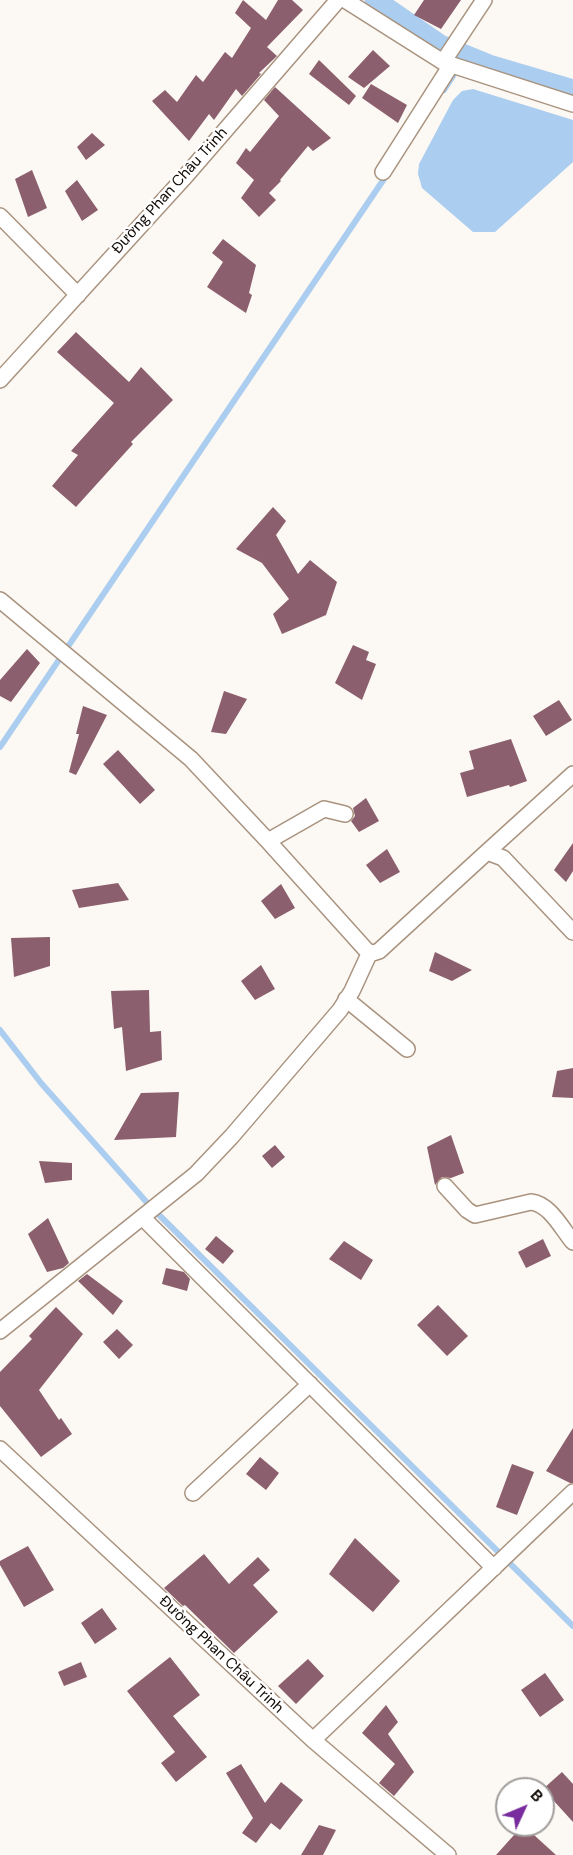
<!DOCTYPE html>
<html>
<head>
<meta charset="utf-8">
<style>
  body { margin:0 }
  #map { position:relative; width:573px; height:1855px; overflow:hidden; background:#fcf8f3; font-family:"DM Sans",sans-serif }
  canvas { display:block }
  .north { position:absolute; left:495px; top:1777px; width:60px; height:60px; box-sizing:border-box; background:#fff; border:2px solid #a09d9b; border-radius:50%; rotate:46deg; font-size:16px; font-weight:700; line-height:24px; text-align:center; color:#110a04 }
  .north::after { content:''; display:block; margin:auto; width:21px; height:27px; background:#782c9e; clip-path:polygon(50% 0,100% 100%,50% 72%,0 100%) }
</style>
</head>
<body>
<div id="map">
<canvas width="573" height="1855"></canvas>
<div class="north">B</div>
</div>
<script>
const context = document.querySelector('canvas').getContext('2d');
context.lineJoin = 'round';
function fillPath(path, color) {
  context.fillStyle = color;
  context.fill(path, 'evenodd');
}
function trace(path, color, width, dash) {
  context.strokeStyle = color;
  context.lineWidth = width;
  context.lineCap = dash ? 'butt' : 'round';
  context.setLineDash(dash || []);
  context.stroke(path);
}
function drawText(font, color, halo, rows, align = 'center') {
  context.font = font + ' "DM Sans",sans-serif';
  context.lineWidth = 5;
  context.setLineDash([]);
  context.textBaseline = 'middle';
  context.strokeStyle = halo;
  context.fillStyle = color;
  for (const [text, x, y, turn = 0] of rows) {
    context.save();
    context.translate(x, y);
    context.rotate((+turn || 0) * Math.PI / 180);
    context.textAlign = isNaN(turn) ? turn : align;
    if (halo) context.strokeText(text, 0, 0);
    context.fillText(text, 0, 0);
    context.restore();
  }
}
fillPath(new Path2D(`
  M473 89 573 120V162L495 232H473L422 188 418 174 419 164 453 100 462 91Z`), '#abcdef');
trace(new Path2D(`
  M462 63 467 56
  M444 90 453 76
  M0 747 388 173
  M0 1030 41 1083 150 1206 573 1626`), '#abcdef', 6);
trace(new Path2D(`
  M375 0 440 45 489 65 573 90`), '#abcdef', 21);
fillPath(new Path2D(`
  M243 0 266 20 278 0H292L303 10 267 47 277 56 259 73 261 74 242 96 236 89 214 120 209 114 189 141 152 101 165 90 177 102 196 75 203 82 225 52 232 58 251 28 235 13Z
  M424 0H461L441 29 414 15Z
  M373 50 390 66 364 88 348 77Z
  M319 60 356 96 349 105 309 74Z
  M371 84 407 105 398 123 362 98Z
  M275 87 331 138 313 151 308 146 280 180 281 181 269 193 276 200 259 217 241 198 254 180 236 163 246 148 250 152 279 116 264 100Z
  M92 133 105 145 86 160 77 147Z
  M32 170 47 208 28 217 15 179Z
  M77 180 98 210 82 221 65 191Z
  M223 239 256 265 249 293 252 295 246 313 207 287 223 262 212 253Z
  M76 332 129 382 141 367 173 400 131 442 133 444 76 507 52 486 78 455 71 451 114 403 57 352Z
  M273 507 286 521 276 535 298 574 310 560 337 582 326 615 282 634 273 614 289 599 262 563 236 549Z
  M353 645 369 652 366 660 376 664 362 700 335 683Z
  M27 649 40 663 11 702 0 696V680Z
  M224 691 247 699 226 734 211 732Z
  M559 700 572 720 546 736 533 716Z
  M83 706 107 715 76 775 69 772 79 734H76Z
  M511 739 527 781 510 787 509 785 467 797 460 773 474 769 469 751Z
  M118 750 155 790 140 804 103 764Z
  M366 798 379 821 359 832 351 821 355 816 353 808Z
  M573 843V871L566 882 554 870Z
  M387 849 400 872 380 883 366 865Z
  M118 883 129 900 79 908 72 890Z
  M281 884 295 908 275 919 261 901Z
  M50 937V966L14 977 11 938Z
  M435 952 472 970 452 981 429 971Z
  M261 965 275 989 255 1000 241 981Z
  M149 990 150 1032 161 1031 162 1060 126 1071 122 1027 114 1029 111 991Z
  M573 1068V1098L552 1097 557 1071Z
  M179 1092 176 1137 114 1140 141 1093Z
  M451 1135 464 1173 451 1178 442 1177 435 1185 427 1147Z
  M275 1145 285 1157 272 1168 262 1156Z
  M39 1161 72 1163V1180L45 1183Z
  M48 1218 69 1263 63 1268 47 1272 28 1234Z
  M216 1236 234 1251 223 1264 205 1249Z
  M543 1239 551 1256 526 1268 518 1252Z
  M344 1241 373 1260 361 1280 329 1259Z
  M166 1268 184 1272 190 1279 187 1291 162 1284Z
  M87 1274 123 1301 113 1315 78 1281Z
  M438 1305 468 1336 447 1356 417 1325Z
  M56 1307 83 1334 39 1390 59 1420 61 1418 72 1434 41 1457 0 1406V1372L32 1339 29 1336Z
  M117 1329 133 1345 119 1359 103 1342Z
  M573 1428V1483H570L546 1471Z
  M260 1457 279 1473 266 1490 246 1474Z
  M512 1464 534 1472 517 1515 496 1507Z
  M355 1538 400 1581 373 1612 329 1574Z
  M28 1546 54 1590 24 1607 0 1565V1561Z
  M204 1554 229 1584 258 1557 270 1570 253 1585 278 1612 234 1653 185 1605 183 1606 164 1588Z
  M102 1608 117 1629 95 1644 81 1623Z
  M170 1657 200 1695 173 1716 207 1757 176 1782 161 1763 175 1752 127 1691Z
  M308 1659 324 1676 296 1704 278 1686Z
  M81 1662 87 1677 64 1686 58 1672Z
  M545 1673 564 1700 540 1717 521 1690Z
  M386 1705 398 1722 388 1734 414 1772 394 1796 379 1783 395 1764 362 1733Z
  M241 1764 265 1803 281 1782 303 1800 280 1830 271 1823 256 1843 242 1833 253 1818 226 1773Z
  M562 1772 573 1784V1822L543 1789Z
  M319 1825 336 1830 323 1855H301Z
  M523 1825 556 1855H496Z`), '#8b5f6e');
const minor = new Path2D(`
  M345 0 443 62 573 104
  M443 62 484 0
  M383 172 451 65
  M0 216 78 295
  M0 380 183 179 338 0
  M0 600 191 759 268 841 367 951 373 953 379 951 487 852 503 858 573 932
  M268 841 324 809 345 814
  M487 852 573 774
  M346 999 407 1049
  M445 1186 467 1210 475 1215 531 1202C550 1204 562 1229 573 1242
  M143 1218 494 1568
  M0 1331 196 1174 232 1136 340 1010 352 991 370 952
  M0 1449 313 1740 448 1855
  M193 1493 310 1384
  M313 1740 573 1492`);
trace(minor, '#a9937f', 18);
trace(minor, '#fff', 15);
drawText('15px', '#110a04', '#fff', [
  ["Đường Phan Châu Trinh",170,191,-48],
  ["Đường Phan Châu Trinh",221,1655,43]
]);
</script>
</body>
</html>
